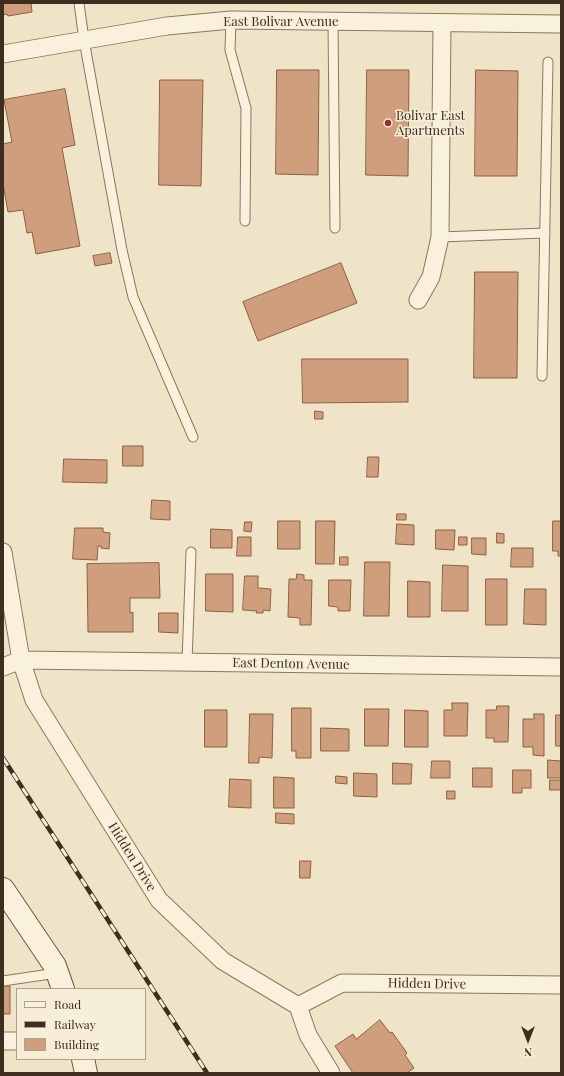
<!DOCTYPE html>
<html>
<head>
<meta charset="utf-8">
<style>
  body { margin:0 }
  #map { position:relative; width:564px; height:1076px; overflow:hidden; background:#f0e4c8; font-family:"Playfair Display",serif }
  canvas { display:block }
  .frame { position:absolute; inset:0; border:4px solid #3d2e20; pointer-events:none }
  .legend { position:absolute; left:16px; top:988px; width:130px; height:72px; box-sizing:border-box; background:#f7eed8; border:1px solid #ada18e; margin:0; padding:5px 7px; list-style:none; font-size:12px; color:#3d2e20 }
  .legend li { display:flex; align-items:center; gap:8px; height:20px }
  .legend b { width:20px; border:1px solid #ada18e }
  .north { position:absolute; left:508px; top:1020px; width:40px; height:40px; -webkit-text-stroke:3px #f7eed8; paint-order:stroke; rotate:180deg; font-size:11px; font-weight:700; line-height:16px; text-align:center; color:#3d2e20 }
  .north::after { content:''; display:block; margin:auto; width:14px; height:18px; background:#3d2e20; clip-path:polygon(50% 0,100% 100%,50% 72%,0 100%) }
</style>
</head>
<body>
<div id="map">
<canvas width="564" height="1076"></canvas>
<div class="frame"></div>
<ul class="legend">
<li><b style="height:5px;background:#faf1dc"></b>Road</li>
<li><b style="height:5px;background:#3d2e20"></b>Railway</li>
<li><b style="height:11px;background:#cf9f7d"></b>Building</li>
</ul>
<div class="north">N</div>
</div>
<script>
const context = document.querySelector('canvas').getContext('2d');
context.lineJoin = 'round';
function fillPath(path, color) {
  context.fillStyle = color;
  context.fill(path, 'evenodd');
}
function trace(path, color, width, dash) {
  context.strokeStyle = color;
  context.lineWidth = width;
  context.lineCap = dash ? 'butt' : 'round';
  context.setLineDash(dash || []);
  context.stroke(path);
}
function drawText(font, color, halo, rows, align = 'center') {
  context.font = font + ' "Playfair Display",serif';
  context.lineWidth = 3;
  context.setLineDash([]);
  context.textBaseline = 'middle';
  context.strokeStyle = halo;
  context.fillStyle = color;
  for (const [text, x, y, turn = 0] of rows) {
    context.save();
    context.translate(x, y);
    context.rotate((+turn || 0) * Math.PI / 180);
    context.textAlign = isNaN(turn) ? turn : align;
    if (halo) context.strokeText(text, 0, 0);
    context.fillText(text, 0, 0);
    context.restore();
  }
}
const building = new Path2D(`
  M3 3H31L32 12 8 16 7 14 3 15Z
  M277 70H319L318 175 276 174Z
  M367 70H409L408 176 366 175Z
  M476 70 518 71 517 176H475Z
  M160 80H203L201 186 159 185Z
  M65 89 75 145 62 148 80 246 36 254 32 232 27 233 23 210 8 212 3 184V144L12 142 4 100Z
  M110 253 112 263 95 266 93 256Z
  M341 263 357 303 258 341 243 302Z
  M475 272H518L517 378H474Z
  M302 359H408V402L303 403Z
  M315 411 323 412V419H315Z
  M123 446H143V466H123Z
  M368 457H379L378 477H367Z
  M64 459 107 460V483L63 482Z
  M152 500 170 501V520L151 519Z
  M397 514H406V520H397Z
  M278 521H300V549H278Z
  M316 521H335L334 564H316Z
  M553 521H561V556H558V551H553Z
  M245 522H252L251 532 244 531Z
  M397 524 414 525V545L396 544Z
  M75 528H103V532L110 533 109 549 101 548V546H98L97 560 73 559Z
  M211 529 232 530V548H211Z
  M436 530H455L454 550 436 549Z
  M497 533 504 534V543H497Z
  M238 537H251V556H237Z
  M459 537H467V545H459Z
  M472 538H486V555L472 554Z
  M512 548H533V567H511Z
  M340 557H348V565H340Z
  M365 562H390L389 616H364Z
  M159 563 160 598H130V613L133 612V632H88L87 564Z
  M443 565 468 566V611H442Z
  M206 574H233V612L206 611Z
  M297 574 304 575V580H312L311 625H300V618L288 617 289 579H296Z
  M245 576H258V588L271 589 270 611 263 610V613H256L257 611 243 610Z
  M486 579H507V625H486Z
  M329 580H351L350 611H338V607L329 606Z
  M408 581 430 582V617H408Z
  M525 589H546V625L524 624Z
  M159 613H178V633L159 632Z
  M452 703H468L467 736H444V710H452Z
  M497 706H509L508 742H494V738H486V710H496Z
  M292 708H311V758H296V751H292Z
  M365 709H389L388 746H365Z
  M205 710H227V747H205Z
  M405 710 428 711V747H405Z
  M250 714H273L272 758 259 757V763H249Z
  M534 714H544V756L533 755V747H523V719H534Z
  M556 715H561V746H556Z
  M321 728 349 729V751H321Z
  M548 760 561 761V778H548Z
  M432 761H450V778H431Z
  M393 763 412 764 411 784H393Z
  M473 768H492V787H473Z
  M513 770H531V788H522V793H513Z
  M354 773 377 774V797L354 796Z
  M336 776 347 777V784L336 783Z
  M274 777 294 778V808H274Z
  M230 779 251 780V808L229 807Z
  M550 780H561V790H550Z
  M447 791H455V799H447Z
  M276 813 294 814V824L276 823Z
  M300 861H311L310 878H300Z
  M3 986H10V1014H3Z
  M380 1020 390 1033 392 1032 407 1053 405 1055 414 1068 407 1073H353L335 1046 353 1034 356 1039Z`);
fillPath(building, '#cf9f7d');
trace(building, '#8d5f41', 1);
const lane = new Path2D(`
  M79 3 84 40 122 250 133 297 193 437
  M231 20 230 50 246 108 245 221
  M333 21 335 228
  M440 237 545 233
  M542 376 548 62
  M187 662 191 552
  M3 981 57 973`);
const street = new Path2D(`
  M3 54 167 26 231 20 561 24
  M418 300 431 277 440 237 442 23
  M3 552 21 660 34 700 159 900 223 961 298 1006 308 1035 331 1073
  M3 667 21 660 561 667
  M298 1006 342 983 561 985
  M3 1041H17`);
const secondary = new Path2D(`
  M3 889 55 966 63 989
  M83 1059 86 1073`);
trace(lane, '#8d765c', 11);
trace(street, '#8d765c', 19);
trace(secondary, '#6f573f', 24);
trace(lane, '#faf1dc', 9);
trace(street, '#faf1dc', 17);
trace(secondary, '#faf1dc', 22);
const rail = new Path2D(`
  M3 758 207 1073`);
trace(rail, '#3d2e20', 4.5);
trace(rail, '#f7eed8', 3, [9]);
for (const [x, y, r, color] of [
  [388,123,4,"#9e2a2b"]
]) {
  const dot = new Path2D();
  dot.arc(x, y, r, 0, 2 * Math.PI);
  context.fillStyle = color;
  context.fill(dot);
  trace(dot, '#f7eed8', 1.5);
}
drawText('13px', '#3d2e20', '#f7eed8', [
  ["East Bolivar Avenue",281,22],
  ["East Denton Avenue",291,664,1],
  ["Hidden Drive",132,857,58],
  ["Hidden Drive",427,984,1]
]);
drawText('13px', '#3d2e20', '#f7eed8', [
  ["Bolivar East",396,116],
  ["Apartments",396,131]
], 'left');
</script>
</body>
</html>
